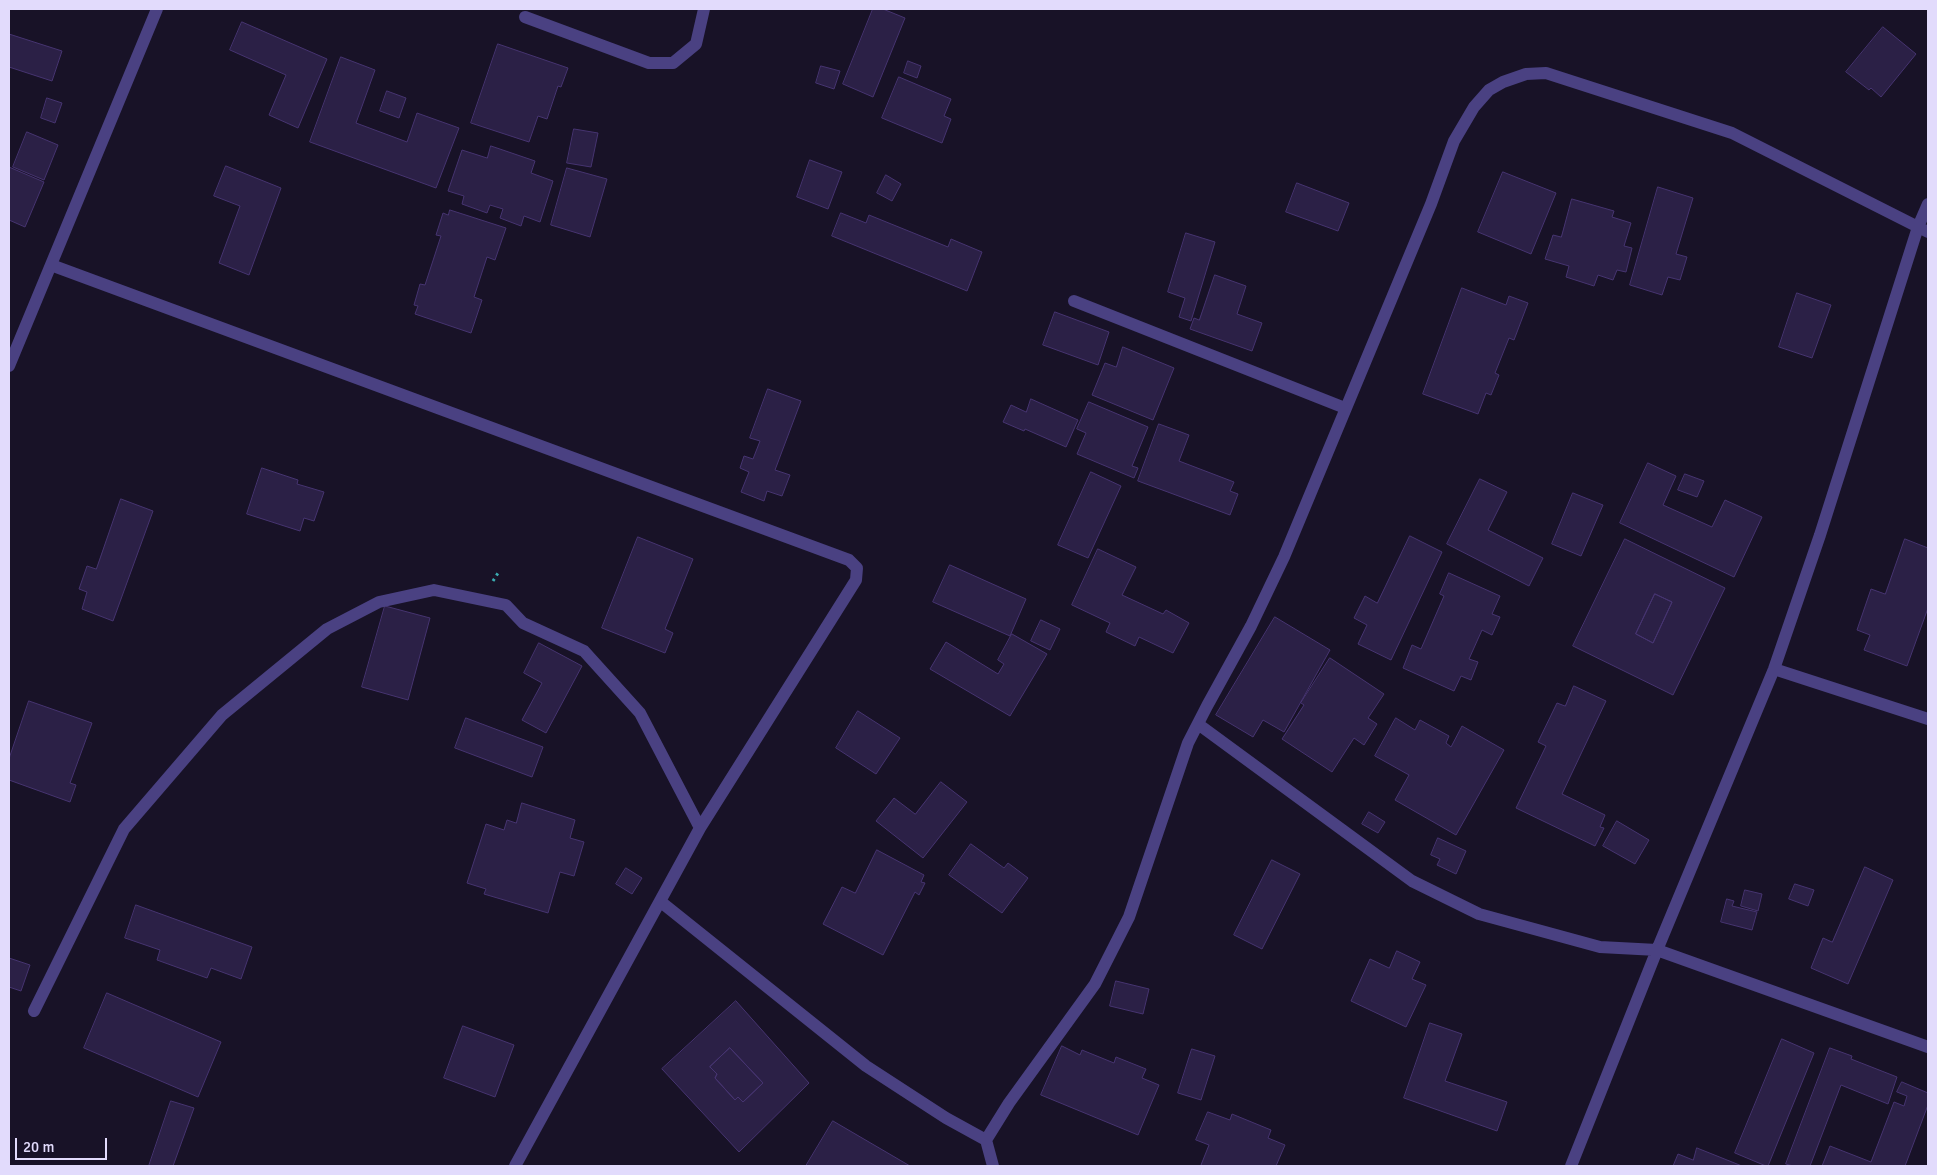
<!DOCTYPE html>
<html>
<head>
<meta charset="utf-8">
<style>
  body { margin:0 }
  #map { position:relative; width:1937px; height:1175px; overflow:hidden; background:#181227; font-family:Signika,sans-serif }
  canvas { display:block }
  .frame { position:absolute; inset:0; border:10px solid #e2dbfc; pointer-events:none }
  .scale { position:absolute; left:15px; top:1138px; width:92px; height:22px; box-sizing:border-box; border:2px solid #e2dbfc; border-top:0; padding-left:6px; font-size:15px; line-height:18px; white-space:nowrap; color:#e2dbfc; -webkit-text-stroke:4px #181227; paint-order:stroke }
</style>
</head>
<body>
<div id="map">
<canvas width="1937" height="1175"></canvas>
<div class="frame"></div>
<div class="scale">20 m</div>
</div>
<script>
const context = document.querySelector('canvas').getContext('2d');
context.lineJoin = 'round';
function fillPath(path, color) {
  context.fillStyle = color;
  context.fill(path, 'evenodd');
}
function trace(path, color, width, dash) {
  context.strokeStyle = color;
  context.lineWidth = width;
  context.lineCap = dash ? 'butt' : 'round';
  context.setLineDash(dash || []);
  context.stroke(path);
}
const building = new Path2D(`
  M873 9H883L905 18 873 97 843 84Z
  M242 22 327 59 298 128 269 115 286 75 230 50Z
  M1883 27 1916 54 1881 97 1871 88 1869 90 1846 72Z
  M9 34 62 51 52 81 9 67Z
  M498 44 568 68 561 87 558 86 547 119 538 116 529 142 471 123Z
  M341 57 375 70 356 123 407 142 417 113 459 128 436 188 310 142Z
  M908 61 921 66 917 78 904 73Z
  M821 66 840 71 834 89 816 83Z
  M899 77 951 99 944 116 951 119 942 143 882 118Z
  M387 91 406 98 399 118 380 111Z
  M47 98 62 103 55 123 41 118Z
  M574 129 598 133 591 167 567 163Z
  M27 132 58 145 44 180 13 167Z
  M491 146 535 161 531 173 553 181 540 222 524 216 521 226 500 218 503 209 490 205 487 213 462 204 464 196 448 191 462 150 487 158Z
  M810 160 842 172 828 209 797 197Z
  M226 166 281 188 249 275 219 263 240 206 214 196Z
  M9 167 44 182 25 227 9 220Z
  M567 168 607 179 590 237 551 225Z
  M1503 172 1556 193 1531 254 1478 232Z
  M886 175 901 184 892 201 877 193Z
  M1297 183 1349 203 1338 231 1286 212Z
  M1658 187 1693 198 1676 254 1687 257 1680 280 1668 277 1662 295 1630 285Z
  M1572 199 1614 211 1612 217 1631 223 1624 246 1632 248 1626 272 1617 270 1613 280 1598 275 1594 286 1566 277 1569 266 1545 259 1553 235 1561 237Z
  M450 210 506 228 495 260 487 257 474 297 482 300 471 333 415 314 418 306 414 305 420 284 425 285 441 236 436 235 443 213 448 215Z
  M841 213 866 223 869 215 948 247 951 239 982 252 967 291 832 236Z
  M1186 233 1215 242 1191 321 1179 317 1185 298 1168 292Z
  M1215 275 1246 286 1237 314 1262 323 1252 351 1190 329 1194 318 1199 320Z
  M1462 288 1506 305 1509 296 1528 303 1514 340 1509 338 1495 373 1499 375 1491 395 1486 393 1478 414 1423 394Z
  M1797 293 1831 305 1812 358 1779 347Z
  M1055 312 1109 332 1098 365 1043 345Z
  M1123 347 1174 368 1153 420 1092 395 1105 363 1116 367Z
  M768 389 801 401 775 470 790 475 782 496 767 491 764 501 741 492 749 472 740 468 744 456 753 459 760 441 750 438Z
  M1031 399 1078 420 1066 447 1025 429 1024 431 1003 422 1011 405 1026 412Z
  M1089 402 1148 427 1132 466 1138 468 1134 478 1077 454 1086 433 1077 429Z
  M1159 424 1189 435 1179 461 1234 482 1230 491 1238 494 1230 515 1138 481Z
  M1648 463 1676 476 1663 505 1712 527 1725 500 1762 517 1734 577 1620 523Z
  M262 468 298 480 297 484 324 492 314 521 304 518 300 531 247 514Z
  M1091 472 1121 486 1088 558 1058 545Z
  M1685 474 1704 481 1697 497 1678 490Z
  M1480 479 1507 492 1488 530 1543 558 1529 586 1447 544Z
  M1573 493 1603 505 1581 556 1552 544Z
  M121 499 153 511 113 621 82 609 87 592 79 589 87 566 96 569Z
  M1410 536 1442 552 1391 660 1358 644 1367 625 1354 618 1365 596 1377 603Z
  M638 537 693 559 665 629 673 633 665 653 602 628Z
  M1625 539 1725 588 1673 695 1573 646ZM1655 594 1672 602 1653 643 1636 634Z
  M1905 539 1928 548V608L1907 666 1864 650 1870 635 1857 630 1871 589 1885 594Z
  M1098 549 1136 567 1122 595 1163 614 1166 610 1189 623 1173 653 1139 637 1135 646 1106 632 1110 623 1072 605Z
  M950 565 1026 599 1010 636 933 602Z
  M1449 573 1500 596 1492 614 1500 617 1492 635 1482 630 1469 659 1478 662 1471 680 1461 676 1454 691 1403 668 1412 645 1421 649 1444 596 1440 594Z
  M1655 594 1672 602 1653 643 1636 634Z
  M385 606 430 618 408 700 362 687Z
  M1275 617 1330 650 1284 732 1263 720 1253 737 1216 715Z
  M1041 620 1060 629 1050 650 1031 641Z
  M1012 634 1047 654 1010 716 930 669 946 642 998 674 1004 664 998 660Z
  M539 643 582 666 546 733 522 720 542 683 524 673Z
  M1330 658 1384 694 1368 718 1377 724 1364 745 1354 738 1332 772 1282 739 1304 705 1301 703Z
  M1574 686 1606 701 1562 794 1605 815 1600 827 1604 828 1595 846 1516 808 1546 746 1538 742 1557 703 1565 706Z
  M29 701 92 723 70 783 76 785 70 802 9 780V759Z
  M858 711 900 738 876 774 836 748Z
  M466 718 543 747 532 777 455 748Z
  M1396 718 1415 730 1420 720 1449 736 1446 743 1451 747 1462 726 1504 750 1456 835 1395 800 1409 775 1375 756Z
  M941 782 967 802 923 858 876 821 894 798 915 814Z
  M522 803 575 820 570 838 584 842 574 876 560 872 548 913 484 894 486 889 467 883 486 824 504 830 507 820 516 823Z
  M1369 812 1385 822 1378 833 1362 824Z
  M1617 821 1649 840 1635 864 1603 846Z
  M1438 838 1466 851 1456 874 1437 865 1440 859 1431 855Z
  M971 844 1004 868 1008 863 1028 878 1002 913 949 875Z
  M877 850 924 875 921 882 925 883 919 895 915 892 883 955 823 924 842 887 855 893Z
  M1272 860 1300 874 1262 949 1234 935Z
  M1865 867 1893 880 1848 984 1811 968 1823 938 1832 942Z
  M626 868 642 878 632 894 616 884Z
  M1795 884 1814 890 1808 906 1789 899Z
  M1745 890 1762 894 1758 911 1741 906Z
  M1727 899 1734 901 1732 906 1757 912 1752 930 1721 922Z
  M136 905 252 947 241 979 211 968 207 978 157 960 160 950 125 938Z
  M1397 951 1420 962 1412 979 1426 985 1406 1027 1351 1001 1370 959 1389 968Z
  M9 958 30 965 21 991 9 987Z
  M1116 981 1149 989 1143 1014 1110 1006Z
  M107 993 221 1042 198 1097 84 1048Z
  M736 1001 809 1083 739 1152 662 1069ZM730 1048 763 1083 743 1102 738 1097 735 1100 715 1078 717 1074 710 1067Z
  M1430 1023 1462 1034 1445 1081 1507 1102 1497 1131 1404 1098Z
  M463 1026 514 1045 495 1097 444 1078Z
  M1782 1039 1814 1053 1768 1166H1766L1735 1153Z
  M1062 1046 1080 1055 1082 1050 1114 1063 1116 1057 1146 1069 1142 1078 1159 1085 1138 1135 1041 1095Z
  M730 1048 763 1083 743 1102 738 1097 735 1100 715 1078 717 1074 710 1067Z
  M1830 1048 1852 1056 1851 1059 1897 1077 1888 1104 1841 1085 1810 1166H1793L1786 1164Z
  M1192 1049 1215 1056 1201 1100 1178 1093Z
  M1902 1082 1928 1093V1105L1905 1166H1822L1830 1146 1871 1162 1894 1102 1904 1106 1907 1096 1897 1092Z
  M171 1101 194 1108 173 1166H149Z
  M1208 1112 1230 1120 1232 1114 1271 1130 1268 1138 1285 1145 1276 1166H1204L1201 1165 1209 1145 1196 1140Z
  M833 1121 910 1166H806Z
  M1697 1148 1742 1166H1673L1678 1154 1693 1160Z`);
fillPath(building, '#2b2046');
trace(building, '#463470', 1);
trace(new Path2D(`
  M493 581 498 573`), '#3babb0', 3, [2.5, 4]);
trace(new Path2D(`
  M525 17 649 63H673L696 44 704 9
  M51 265 849 560 857 568 856 580 700 828
  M1074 301 1345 408
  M9 366 157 9
  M1774 669 1928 719
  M1198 724 1412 881 1479 914 1600 947 1657 950 1928 1047
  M661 902 866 1066 946 1118 986 1140 993 1166
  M34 1011 124 829 222 715 327 629 379 602 434 590 506 605 523 623 584 651 640 713 700 828 515 1166
  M986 1140 1009 1103 1095 984 1129 917 1188 743 1207 706 1251 626 1284 557 1431 204 1454 141 1474 107 1489 90 1503 82 1526 74 1546 73 1732 133 1928 232
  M1571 1166 1657 950 1774 669 1820 535 1918 227 1928 204`), '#4a4182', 12);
</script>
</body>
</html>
